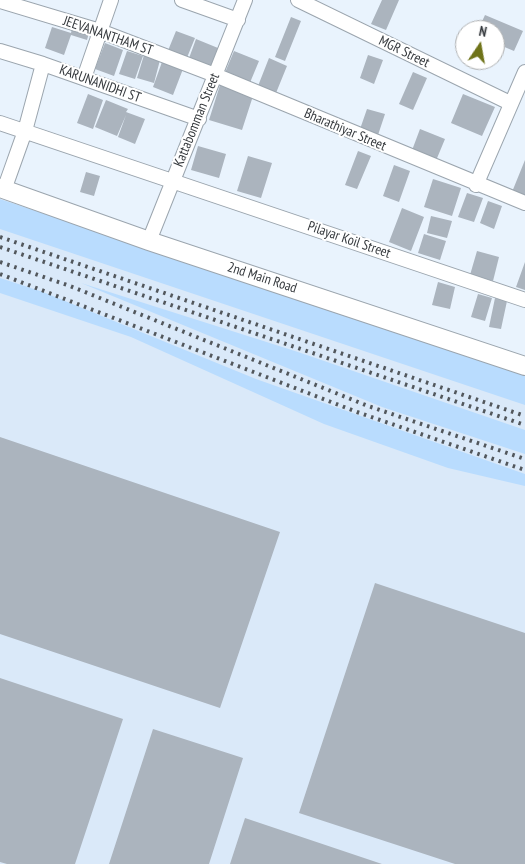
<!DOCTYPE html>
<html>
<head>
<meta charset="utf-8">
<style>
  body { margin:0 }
  #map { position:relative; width:525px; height:864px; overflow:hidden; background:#e9f3fd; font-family:"PT Sans Narrow",sans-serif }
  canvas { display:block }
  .north { position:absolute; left:455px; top:20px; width:50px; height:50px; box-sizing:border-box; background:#fff; border:1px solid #aeb0b1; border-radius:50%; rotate:12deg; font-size:14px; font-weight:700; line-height:20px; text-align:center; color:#35393d }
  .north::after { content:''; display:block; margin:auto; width:18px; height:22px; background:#6f7319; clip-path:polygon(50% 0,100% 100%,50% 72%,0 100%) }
</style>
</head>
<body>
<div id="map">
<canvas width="525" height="864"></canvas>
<div class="north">N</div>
</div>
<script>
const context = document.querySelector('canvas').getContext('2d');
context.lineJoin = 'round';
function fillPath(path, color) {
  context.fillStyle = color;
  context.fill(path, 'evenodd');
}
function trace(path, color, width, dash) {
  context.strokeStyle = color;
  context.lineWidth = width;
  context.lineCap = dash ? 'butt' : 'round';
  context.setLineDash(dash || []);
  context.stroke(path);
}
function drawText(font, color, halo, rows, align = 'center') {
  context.font = font + ' "PT Sans Narrow",sans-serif';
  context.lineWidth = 4;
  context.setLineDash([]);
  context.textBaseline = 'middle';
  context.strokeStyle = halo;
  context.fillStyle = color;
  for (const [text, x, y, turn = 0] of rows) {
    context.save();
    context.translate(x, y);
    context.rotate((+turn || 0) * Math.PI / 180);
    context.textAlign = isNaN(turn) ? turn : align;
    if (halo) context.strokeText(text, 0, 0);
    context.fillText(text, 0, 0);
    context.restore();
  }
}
fillPath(new Path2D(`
  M0 203 525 384V864H0Z`), '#dae9f9');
fillPath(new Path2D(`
  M0 199 525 373V405L0 229Z
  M0 278 43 292 256 379 525 474V486L448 468 324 424 131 337 0 293Z
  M81 283 298 352 525 430V454L382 407Z`), '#b9dcfe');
fillPath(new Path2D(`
  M382 0H399L386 30 371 24Z
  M485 15 523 31 514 51 495 43V30H478Z
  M291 17 301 21 285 61 275 57Z
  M52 27 71 33 72 28 89 33 87 40 71 35 64 55 45 48Z
  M176 31 195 38 186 60 167 53Z
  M196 39 218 48 210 69 188 61Z
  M105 43 123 50 114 76 95 69Z
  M127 51 143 56 135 79 119 74Z
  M234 51 259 61 249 85 224 75Z
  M144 55 160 60 154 83 137 78Z
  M368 55 383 60 374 84 360 78Z
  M269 58 287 66 276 93 258 86Z
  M162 62 183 69 173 95 153 87Z
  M413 72 427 78 413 110 399 104Z
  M220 85 253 96 242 130 209 120Z
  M88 94 103 100 93 129 77 123Z
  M463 94 495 107 482 136 451 123Z
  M106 100 128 109 126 112 145 119 135 144 118 137 126 115 117 136 95 127Z
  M367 109 385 114 377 138 359 132Z
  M420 129 445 139 435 163 411 153Z
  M198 146 226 154 219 178 191 170Z
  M358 151 371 156 357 189 345 185Z
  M248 156 272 163 261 198 237 191Z
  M525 160V197L512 192Z
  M394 165 410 171 399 202 383 196Z
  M86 172 100 176 94 196 80 192Z
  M433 179 461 188 452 216 424 207Z
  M467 193 483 198 474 222 458 217Z
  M488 201 502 206 494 229 480 223Z
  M402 208 424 217 411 251 389 242Z
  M431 216 452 221 447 238 427 233Z
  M424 234 446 241 440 260 418 253Z
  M477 251 499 257 493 281 470 275Z
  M525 262V290L516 287Z
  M438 282 455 287 450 309 432 305Z
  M478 294 492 298 485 321 471 317Z
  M495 298 507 301 501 329 489 327Z
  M0 437 280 532 220 708 0 634Z
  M375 583 525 633V864H455L299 813Z
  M0 678 123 719 75 864H7L0 862Z
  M153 729 243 758 209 864H109Z
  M245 818 382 864H230Z`), '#abb4be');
const minor = new Path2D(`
  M182 0 238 20
  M298 0 510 103
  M0 1 100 31 215 75 525 203
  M0 51 43 64 199 119
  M84 78 111 0
  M0 123 525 300
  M476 185 525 72
  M4 190 25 131 43 64
  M149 241 245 0`);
const tertiary = new Path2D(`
  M0 188 149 241 525 366`);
trace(minor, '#9ba5ae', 16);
trace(tertiary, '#9ba5ae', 20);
trace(minor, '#fff', 14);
trace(tertiary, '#fff', 18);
trace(new Path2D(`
  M0 237 525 416
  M0 247 525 425
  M0 262 70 286 368 406 525 459
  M0 274 357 412 525 470`), '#52575c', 4, [2.5, 5]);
drawText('14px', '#35393d', '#fff', [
  ["JEEVANANTHAM ST",108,36,19],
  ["MGR Street",404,52,26],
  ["KARUNANIDHI ST",100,84,20],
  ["Kattabomman Street",197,120,-68],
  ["Bharathiyar Street",345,130,23],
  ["Pilayar Koil Street",349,240,19],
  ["2nd Main Road",262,278,18]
]);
</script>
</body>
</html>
